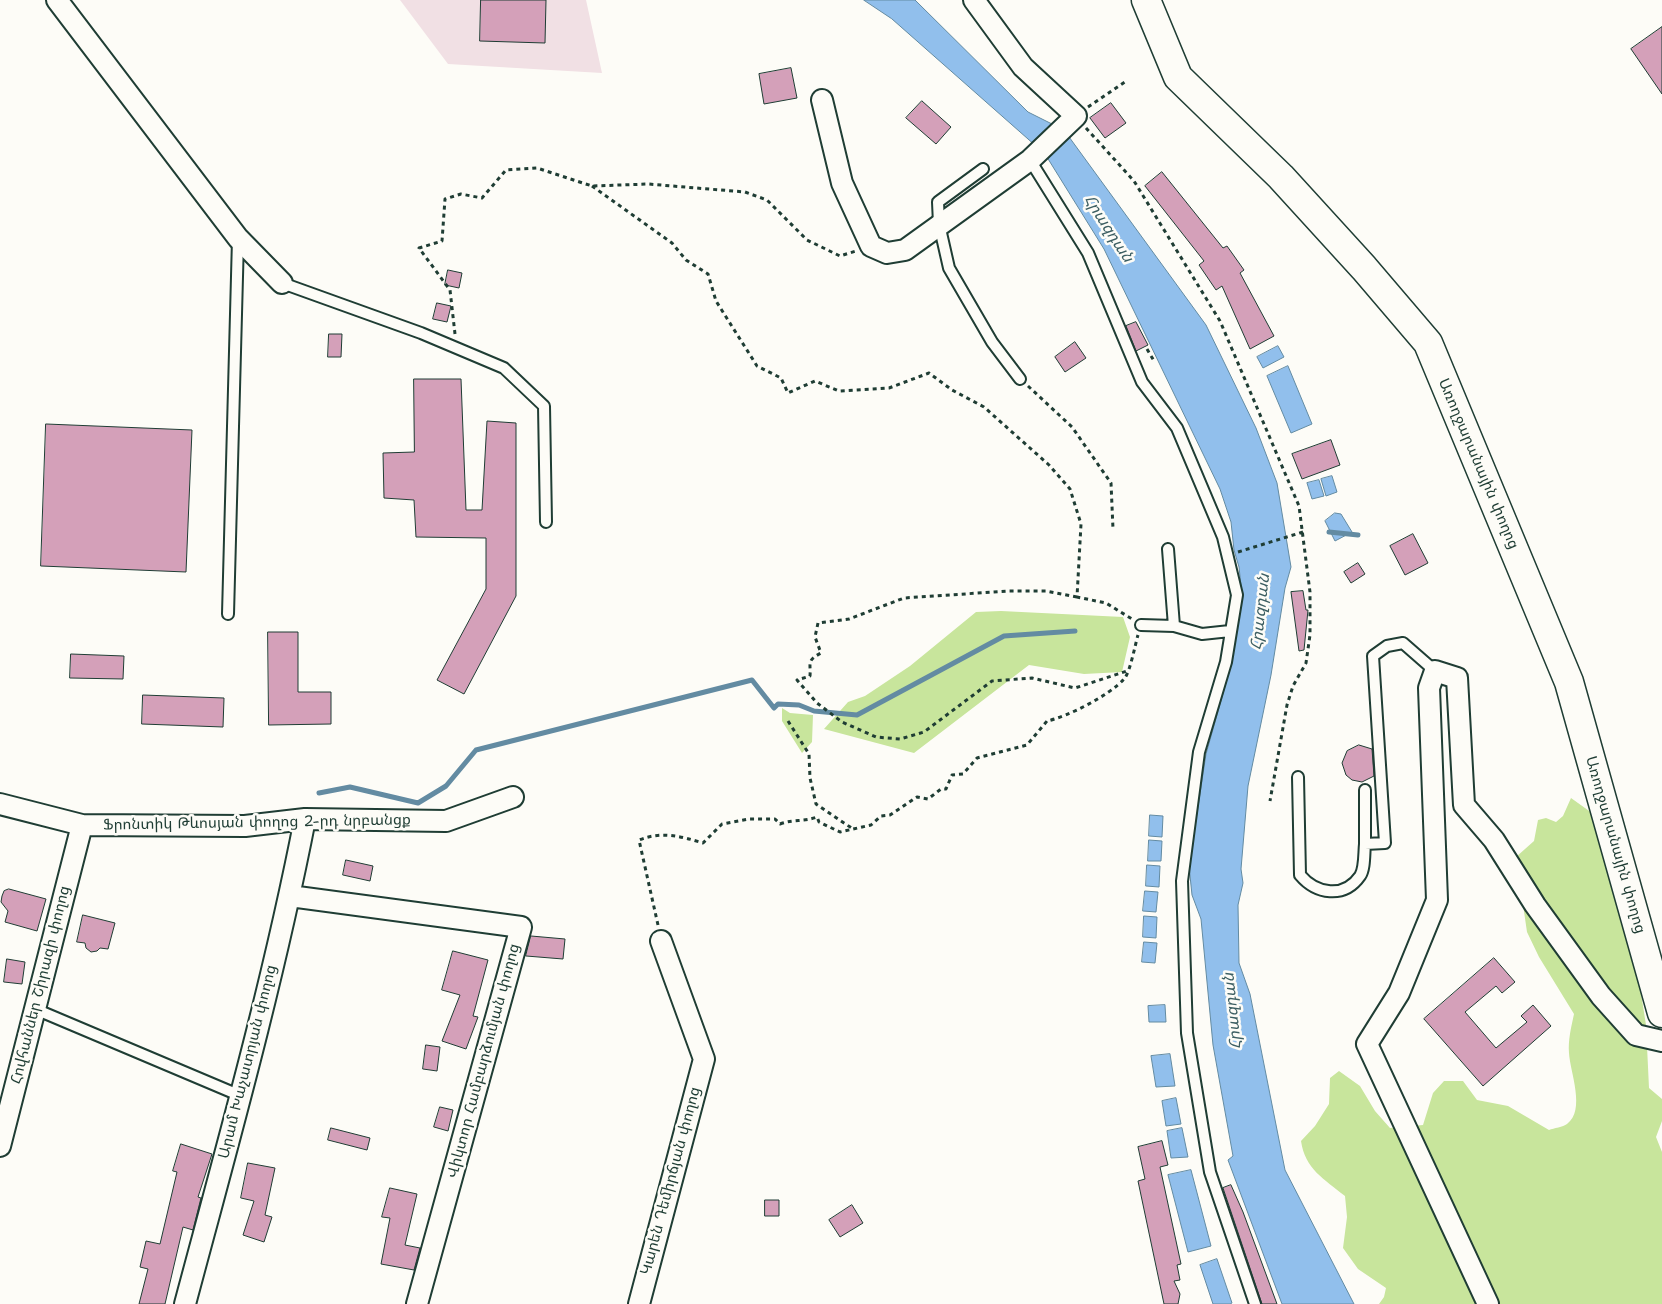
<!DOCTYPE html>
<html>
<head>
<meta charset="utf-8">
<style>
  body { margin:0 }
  canvas { display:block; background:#fdfcf7 }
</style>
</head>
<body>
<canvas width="1662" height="1304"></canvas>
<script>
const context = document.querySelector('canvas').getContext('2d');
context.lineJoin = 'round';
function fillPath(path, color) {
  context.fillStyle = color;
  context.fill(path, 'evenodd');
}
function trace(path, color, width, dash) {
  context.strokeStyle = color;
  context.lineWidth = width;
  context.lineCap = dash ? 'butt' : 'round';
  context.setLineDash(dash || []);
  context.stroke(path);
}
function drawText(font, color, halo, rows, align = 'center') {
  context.font = font + ' "Shantell Sans","Noto Sans Armenian",sans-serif';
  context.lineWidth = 5;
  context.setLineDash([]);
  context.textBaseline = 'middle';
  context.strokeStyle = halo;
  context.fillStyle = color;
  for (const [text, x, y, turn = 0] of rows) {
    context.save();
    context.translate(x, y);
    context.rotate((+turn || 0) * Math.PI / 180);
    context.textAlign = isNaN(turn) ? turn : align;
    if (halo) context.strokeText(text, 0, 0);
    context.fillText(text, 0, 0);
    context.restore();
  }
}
fillPath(new Path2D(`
  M400 0H586L602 73 448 64Z`), '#f1e0e4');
fillPath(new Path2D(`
  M1001 611 1123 617 1130 637 1122 672 1084 674 1029 665 914 753 824 729 848 702 865 696 910 666 976 612Z
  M782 708 790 713 813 715 812 742 802 753 782 721Z
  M1571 798 1592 813 1640 987 1646 1025 1649 1088 1662 1099V1121L1656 1137 1662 1152V1304H1379L1384 1297 1386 1288 1358 1269 1343 1248 1347 1217 1345 1196C1324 1179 1305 1169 1301 1141L1315 1126 1329 1104 1330 1078 1339 1071 1360 1086 1375 1111 1390 1128 1423 1125 1433 1093 1444 1081H1463L1477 1100 1508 1106 1549 1130C1554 1128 1563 1127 1567 1124 1586 1110 1570 1072 1569 1053 1568 1040 1571 1028 1574 1014L1539 957 1527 932 1516 857 1534 841 1538 820 1546 818 1556 822 1563 816Z`), '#c8e59c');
const water = new Path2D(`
  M864 0H915L1028 112 1064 130 1206 325 1256 428 1277 483 1291 567 1285 588 1271 675 1248 786 1241 869 1243 883 1238 905 1239 963 1250 994 1285 1170 1354 1304H1282L1228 1160 1233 1156 1213 1045 1201 919 1192 895 1189 866 1206 754 1231 665 1242 595 1239 567 1234 550 1231 522 1220 489 1104 249 1045 154 892 19Z
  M1278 346 1284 357 1263 368 1257 357Z
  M1288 366 1312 424 1291 433 1267 376Z
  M1332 476 1337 492 1326 496 1321 479Z
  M1319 480 1324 496 1312 499 1307 483Z
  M1335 513 1341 514 1352 532 1335 541 1325 521Z
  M1150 815 1163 816 1162 837 1149 836Z
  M1149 840 1162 841 1161 861H1148Z
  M1147 865 1160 866 1159 887 1146 886Z
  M1145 891 1158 892 1156 912 1143 911Z
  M1144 916 1157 917 1156 938 1143 937Z
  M1144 942 1157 943 1155 963 1142 962Z
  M1165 1005 1166 1022H1149L1148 1006Z
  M1170 1054 1175 1086 1156 1087 1151 1056Z
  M1176 1098 1181 1124 1166 1126 1162 1101Z
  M1182 1128 1188 1157 1171 1158 1167 1131Z
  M1191 1170 1211 1246 1188 1252 1168 1175Z
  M1217 1259 1232 1303 1230 1304H1213L1200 1265Z`);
fillPath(water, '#91bfec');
trace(water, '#638ba2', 1);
trace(new Path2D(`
  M1329 532 1358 535
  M319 793 350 787 418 803 446 786 476 750 752 680 774 708 778 704 799 705 814 711 857 715 1004 636 1075 631`), '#638ba2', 5);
const building = new Path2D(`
  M481 0H546L545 43 480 41Z
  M1662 27V94L1631 49Z
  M791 68 797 98 764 104 759 74Z
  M922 101 951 127 936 144 906 118Z
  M1111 103 1126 123 1105 138 1090 118Z
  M1162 172 1223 248 1227 246 1244 270 1240 273 1274 336 1250 349 1222 286 1216 290 1199 265 1204 261 1145 186Z
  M448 270 462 273 459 288 445 285Z
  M437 303 451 306 447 322 433 319Z
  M1136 322 1148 345 1136 351 1126 326Z
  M329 334H342L341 357H328Z
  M1075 342 1086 358 1065 372 1055 357Z
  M414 379H461L466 510H482L487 421 516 423V596L464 694 437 680 486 589V538L416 537 414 500 384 498 383 453 414 452Z
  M46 424 192 430 186 572 41 566Z
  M1331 440 1340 465 1302 479 1292 454Z
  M1413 534 1428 563 1405 575 1390 546Z
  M1358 563 1365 574 1351 583 1344 572Z
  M1303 591 1306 610H1308L1304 650 1299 651 1291 592Z
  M268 632H298V692H331V724L269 725Z
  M71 654 124 656 123 679 70 678Z
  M143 695 224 698 223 727 142 724Z
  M1359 745 1372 749 1374 776 1362 782 1352 780 1346 775 1342 763 1347 751Z
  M346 860 373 866 370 881 343 875Z
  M9 889 46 899 37 931 5 922 8 911 1 902 2 896 4 891Z
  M83 915 115 923 108 949 100 948 97 951 91 952 86 948 85 943 77 942Z
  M531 936 565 939 563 959 526 956Z
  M453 951 488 960 473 1016 478 1017 466 1049 442 1041 460 995 442 990Z
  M1494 958 1515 982 1502 993 1496 986 1465 1012 1496 1048 1527 1022 1521 1016 1533 1005 1551 1026 1483 1086 1424 1019Z
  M7 959 25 962 22 984 4 982Z
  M426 1045 440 1047 437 1071 423 1069Z
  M440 1107 453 1110 448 1131 434 1127Z
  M331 1128 370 1138 367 1150 328 1140Z
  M1162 1141 1168 1165 1160 1167 1181 1264 1177 1265 1180 1280 1174 1281 1180 1294 1178 1304H1164L1138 1181 1145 1179 1138 1147Z
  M181 1144 212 1154 198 1197 201 1198 193 1230 183 1227 165 1304H139L148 1269 140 1267 146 1241 160 1244 177 1172 173 1171Z
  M248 1163 275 1168 265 1215 272 1217 264 1242 243 1235 254 1201 241 1198Z
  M1231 1185 1243 1212 1277 1304H1262L1223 1188Z
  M390 1188 417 1194 405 1245 420 1248 414 1270 381 1264 390 1218 382 1217Z
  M765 1200H779V1216H765Z
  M852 1205 863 1223 840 1237 829 1220Z`);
fillPath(building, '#d4a0b9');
trace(building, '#1f3d34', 1);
const service = new Path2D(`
  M1030 160 1088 253 1142 382 1177 428 1223 537 1237 595 1226 662 1199 752 1182 881 1187 1033 1210 1172 1255 1304
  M983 169 938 202 939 224 949 268 992 342 1020 379
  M282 283 421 333 504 368 544 406 546 522
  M1168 549 1174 626
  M228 614 238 239
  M1141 625 1174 626 1202 634 1230 631
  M1298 777 1300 875C1316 894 1344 899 1360 876 1365 869 1364 853 1365 844L1385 843 1373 656 1387 646 1403 643 1435 671
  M1365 790V844
  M35 1009 241 1096`);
const minor = new Path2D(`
  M57 0 238 238 282 283
  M822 100 842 183 871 246 887 253 905 250 1030 160 1076 116 1023 67 974 0
  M0 804 82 825 245 826 305 819 446 821 513 797
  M290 896 521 927 417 1304
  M0 1146 82 825
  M185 1304C228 1143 273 983 305 819
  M639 1304 704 1059 661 941
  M1488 1304 1367 1044 1399 993 1437 900 1429 688 1435 671 1457 678 1464 805 1494 840 1535 905 1601 996 1636 1035 1662 1041`);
const secondary = new Path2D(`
  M1146 0 1178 77 1281 177 1364 268 1428 343 1569 682 1662 1013`);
trace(service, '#1f3d34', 14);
trace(minor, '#1f3d34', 24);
trace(secondary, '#1f3d34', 31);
trace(new Path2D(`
  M1088 107 1125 82
  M1086 128 1134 181 1220 321 1299 506 1310 592V635L1306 663 1293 686 1287 705 1270 801
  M592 186 672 243 686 260 708 274 716 301 757 366 781 378 788 393 815 381 839 391 889 388 929 373 952 390 984 407 1049 465 1070 489 1081 524 1077 597 1106 603 1132 619
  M455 334 450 290 419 248 442 241 445 199 461 194 482 198 506 170 537 168 592 186 648 184 745 192 767 200 807 240 840 256 856 251
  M1147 349 1154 361
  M1028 386 1072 427 1111 483 1113 529
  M1238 552 1303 532
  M1077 597 1046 591H1009L904 598 849 619 818 623 815 637 821 653C806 661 811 663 810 676L797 680 817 703 842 722 876 737 900 739 924 732 992 681 1032 678 1075 688 1127 671
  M788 721 809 754 810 778 816 804 853 829
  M658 925 639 840C662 831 680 836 703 843L722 824 749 819H775L780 824C793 819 804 822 817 817L819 822 840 832 871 825 881 816 890 815 917 797 928 799 941 789H946L952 775 963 774 977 758 1027 745 1047 721C1067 717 1110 695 1124 679 1130 673 1135 645 1138 635`), '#1f3d34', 3, [4, 4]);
trace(service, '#fdfcf7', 10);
trace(minor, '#fdfcf7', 20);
trace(secondary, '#fdfcf7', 28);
drawText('15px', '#1f3d34', '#fdfcf7', [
  ["Առողջարանային փողոց",1478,464,67],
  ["Ֆրոնտիկ Թևոսյան փողոց 2-րդ նրբանցք",257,823,-1],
  ["Առողջարանային փողոց",1615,845,74],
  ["Հովհաններ Շիրազի փողոց",41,985,-76],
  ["Վիկտոր Համբարձումյան փողոց",484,1061,-75],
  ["Արամ Խաչատրյան փողոց",248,1062,-76],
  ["Կարեն Դեմիրճյան փողոց",671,1181,-75]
]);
drawText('italic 16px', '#3c5e62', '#fdfcf7', [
  ["Հրազդան",1108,229,57],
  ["Հրազդան",1261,612,-84],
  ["Հրազդան",1233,1011,-96]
]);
</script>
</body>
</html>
